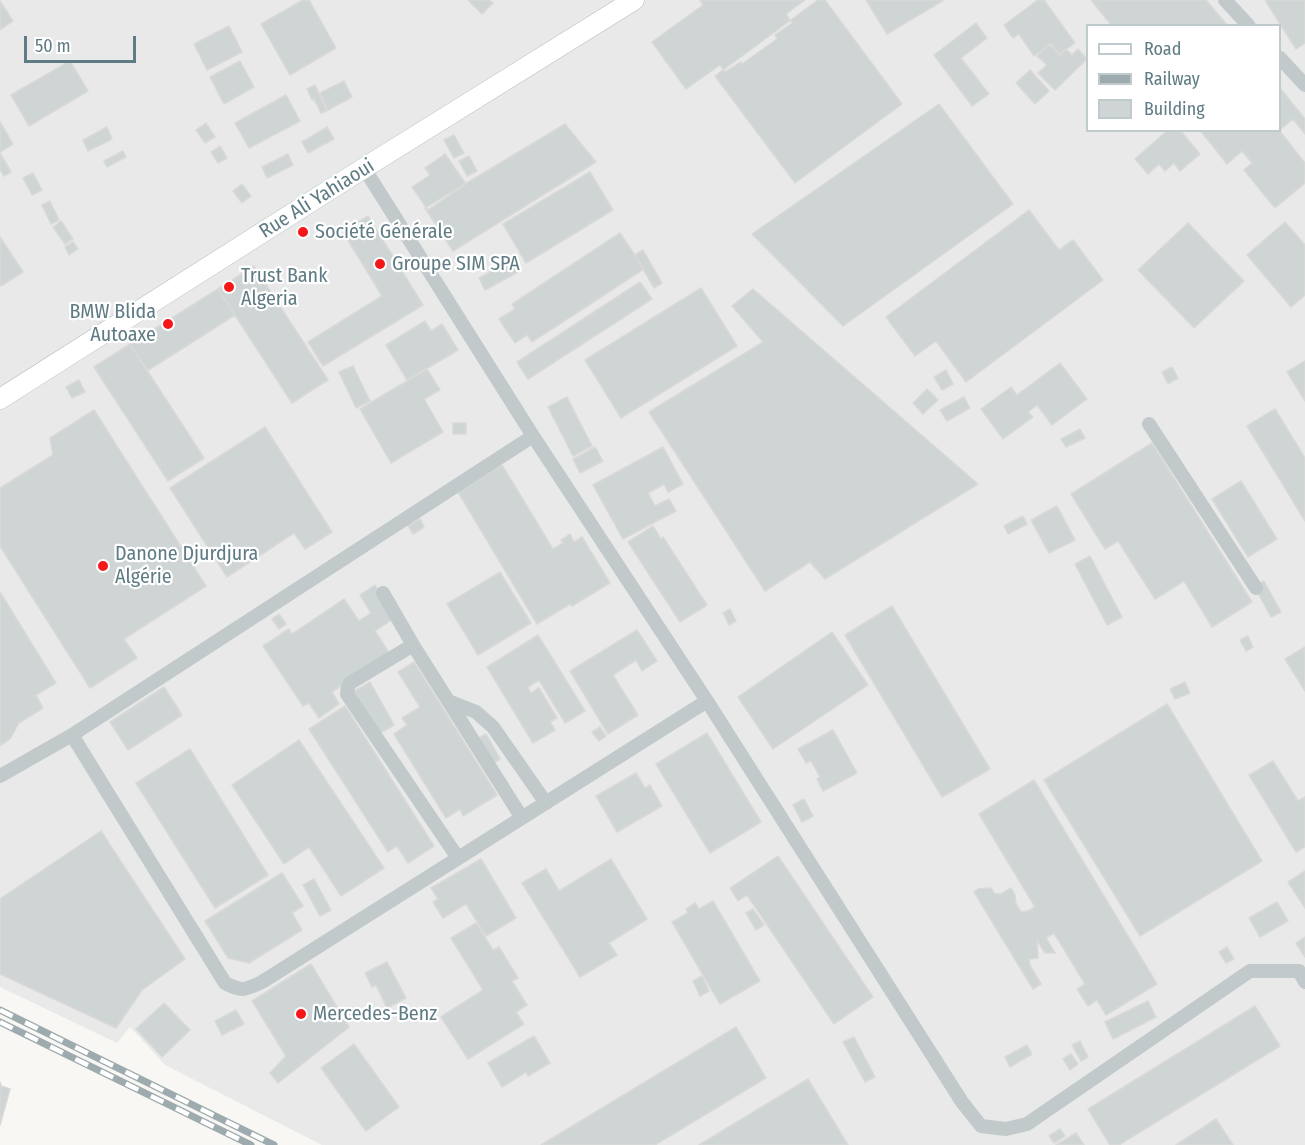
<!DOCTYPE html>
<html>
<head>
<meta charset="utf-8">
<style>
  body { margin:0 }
  #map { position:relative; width:1305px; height:1145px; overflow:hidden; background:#f8f7f4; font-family:"Fira Sans Condensed",sans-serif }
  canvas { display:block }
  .legend { position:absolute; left:1086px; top:24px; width:195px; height:108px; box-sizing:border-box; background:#fff; border:2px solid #bfcacd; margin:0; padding:8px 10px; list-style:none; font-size:18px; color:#5f7b83 }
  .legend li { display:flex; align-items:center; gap:12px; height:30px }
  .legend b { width:30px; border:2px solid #bfcacd }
  .scale { position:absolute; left:24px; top:36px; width:112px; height:27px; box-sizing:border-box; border:3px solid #5f7b83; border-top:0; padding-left:8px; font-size:18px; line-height:21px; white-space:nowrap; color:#5f7b83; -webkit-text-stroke:4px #fff; paint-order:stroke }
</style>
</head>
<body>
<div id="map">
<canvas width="1305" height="1145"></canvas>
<ul class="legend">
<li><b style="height:8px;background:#fff"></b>Road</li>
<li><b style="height:8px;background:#9eabae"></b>Railway</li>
<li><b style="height:16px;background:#cfd4d5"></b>Building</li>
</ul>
<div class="scale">50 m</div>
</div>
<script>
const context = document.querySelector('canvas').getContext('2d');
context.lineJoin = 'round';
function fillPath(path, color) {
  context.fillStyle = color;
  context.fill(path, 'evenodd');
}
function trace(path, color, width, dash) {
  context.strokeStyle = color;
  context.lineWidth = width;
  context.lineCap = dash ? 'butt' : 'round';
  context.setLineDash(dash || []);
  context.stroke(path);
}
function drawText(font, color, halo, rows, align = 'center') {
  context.font = font + ' "Fira Sans Condensed",sans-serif';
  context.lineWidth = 4.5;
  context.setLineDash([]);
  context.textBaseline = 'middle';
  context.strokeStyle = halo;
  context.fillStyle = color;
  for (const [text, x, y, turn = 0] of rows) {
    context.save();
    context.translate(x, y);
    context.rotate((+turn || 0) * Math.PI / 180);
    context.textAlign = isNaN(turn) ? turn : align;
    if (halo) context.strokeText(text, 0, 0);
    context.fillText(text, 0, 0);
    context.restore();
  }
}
fillPath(new Path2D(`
  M0 0H1305V1145H322L165 1065 130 1027 117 1043 0 987ZM1088 26H1280V130H1088Z`), '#e8e9e8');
const building = new Path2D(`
  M303 0H309L336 48 290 75 261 24Z
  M468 0H489L493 3 482 14Z
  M700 0H805L786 14 792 23 775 35 777 39 742 64 741 62 725 72 720 65 686 89 652 42 703 5Z
  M818 0H825L902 104 795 183 715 76Z
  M866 0H944L887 34Z
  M1038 0H1044L1075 43 1059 54 1051 43 1034 56 1019 34 1013 38 1004 25Z
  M1091 0H1206L1228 26H1112Z
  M1265 0H1305V43L1296 49Z
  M0 1 13 21 0 30Z
  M976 23 987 38 961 58 989 94 972 106 934 55Z
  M229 26 242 52 207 70 194 44Z
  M1049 44 1060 55 1066 49 1072 55 1078 49 1087 59 1055 90 1038 73 1047 65 1037 56Z
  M70 61 88 91 29 126 11 95Z
  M240 61 254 87 224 104 210 77Z
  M1030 70 1049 91 1035 104 1016 83Z
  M344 81 352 97 328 110 320 93Z
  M315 85 327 111 321 113 314 99 312 100 307 89Z
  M1280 88 1305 119V134L1293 119 1280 130Z
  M286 95 300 121 249 148 235 123Z
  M939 104 1013 204 843 326 752 234Z
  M0 122 13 144 0 152Z
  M206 123 215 137 205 143 196 130Z
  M565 124 596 162 453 251 425 208Z
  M107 127 112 139 88 151 83 140Z
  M327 127 334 139 308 153 302 142Z
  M1168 130H1180L1200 154 1180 171 1174 163 1165 171 1159 164 1148 174 1135 159Z
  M1200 130H1279L1305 163V183L1275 208 1244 170 1252 163 1242 151 1227 164Z
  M454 135 464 153 454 158 444 140Z
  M220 146 227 158 218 163 211 152Z
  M123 151 126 157 107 167 104 161Z
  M0 153 11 172 4 176 0 170Z
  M288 154 293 165 267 178 262 167Z
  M445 154 466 184 428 210 412 187 430 175 425 168Z
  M469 156 477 171 467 176 459 161Z
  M590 172 613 210 526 263 503 224Z
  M33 173 42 190 32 195 23 178Z
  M242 184 251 196 242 203 233 191Z
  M50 201 59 220 51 224 42 205Z
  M1029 210 1059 250 1073 240 1103 280 966 382 936 341 915 356 886 317Z
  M368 216 423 305 323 366 308 342 382 296 343 232Z
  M61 221 73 239 65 244 53 227Z
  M1285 222 1305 245V295L1291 307 1247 255Z
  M1188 223 1244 281 1194 328 1138 270Z
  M620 233 644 269 532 342 527 335 515 343 499 319 515 309 512 304Z
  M0 237 23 272 1 286 0 284Z
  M73 242 78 249 69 255 65 247Z
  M643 250 662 283 654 288 635 255Z
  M511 260 518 272 485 290 479 278Z
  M254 266 328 380 292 403 218 289Z
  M640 282 652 299 528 379 517 362Z
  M701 288 737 346 621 418 585 360Z
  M218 289 235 315 147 371 130 344Z
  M753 289 978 484 825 579 810 562 765 591 649 412 763 342 732 306Z
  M425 321 431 331 442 324 458 350 407 380 386 345Z
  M130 344 204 458 168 481 94 367Z
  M1305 361V401L1287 372Z
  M1060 363 1087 399 1052 425 1037 405 1028 412 1033 417 1003 439 981 409 1011 387 1017 395Z
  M353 366 370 401 356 408 339 372Z
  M1172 367 1178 378 1168 384 1162 372Z
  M427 369 440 390 424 399 443 432 391 463 360 409Z
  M946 370 953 384 942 390 934 377Z
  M79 380 85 392 72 398 66 387Z
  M927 389 938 400 923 414 913 403Z
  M567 397 592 446 573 456 548 407Z
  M964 397 970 408 947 421 940 410Z
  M1275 409 1305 458V521L1247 426Z
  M94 410 206 586 124 639 137 658 90 688 0 546V488L53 455 50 438Z
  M453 423H466V434H453Z
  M265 427 332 532 305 549 294 533 227 577 170 488Z
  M1080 429 1085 438 1066 447 1061 439Z
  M1152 443 1252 602 1212 627 1184 581 1155 599 1118 541 1105 549 1071 494Z
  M595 447 603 461 580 473 573 459Z
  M663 447 683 484 668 492 664 484 648 493 655 506 669 499 676 511 623 539 593 485Z
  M502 465 553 549 563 543 561 540 570 534 574 542 582 537 610 583 572 606 570 604 537 624 458 492Z
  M1241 481 1277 539 1248 557 1212 499Z
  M1057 506 1075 540 1049 553 1031 520Z
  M1023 516 1027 524 1008 534 1004 526Z
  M420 519 424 527 413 534 408 526Z
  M653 526 661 539 663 537 707 605 680 622 628 542Z
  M1090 556 1122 617 1107 625 1075 564Z
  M500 572 531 623 478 655 447 604Z
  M1264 581 1281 612 1271 617 1254 586Z
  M375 585 396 617 375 631 390 654 332 692 339 704 319 718 309 703 303 706 263 646 289 629 292 634 344 599 359 621 371 613 360 595Z
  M0 592 56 683 36 695 43 708 19 723 10 739 0 746Z
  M892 606 990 769 942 797 845 635Z
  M730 609 736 621 729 625 723 613Z
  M279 614 286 624 279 629 272 619Z
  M637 630 657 661 642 671 636 660 613 675 638 715 608 734 570 671Z
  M832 632 868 685 773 749 738 697Z
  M538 635 585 711 565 723 539 680 528 687 531 693 539 688 557 718 550 722 555 730 533 743 487 667Z
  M1248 636 1253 647 1246 651 1240 640Z
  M1305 647V691L1285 659Z
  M414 662 497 795 463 816 460 809 446 818 394 734 407 725 402 718 420 707 398 672Z
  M370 682 394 725 375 736 351 693Z
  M1185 682 1190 693 1175 699 1170 689Z
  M164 687 182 715 128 750 110 722Z
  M1167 704 1262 861 1140 936 1044 780Z
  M345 706 434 846 408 863 397 846 388 852 309 729Z
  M600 727 606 736 599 741 592 732Z
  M833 730 857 773 823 791 817 779 820 777 811 761 806 763 798 749Z
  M707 733 761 822 710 853 656 764Z
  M486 734 500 759 493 763 479 738Z
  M299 740 384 868 341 896 309 847 284 864 232 785Z
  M190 749 268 875 215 908 136 783Z
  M1273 761 1298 801 1305 797V847L1296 852 1249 775Z
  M636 773 645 788 650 785 662 806 617 832 596 796Z
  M1034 780 1157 984 1106 1015 1097 1000 1088 1006 1077 989 1085 984 1054 933 1046 938 1055 953H1045L1037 940 1038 958 1029 959 1030 965 1041 984 1033 989 974 892 978 889 991 888 995 894H1001L1011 888 1015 895 1016 904 1021 912 1028 911 1035 907 979 814Z
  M804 799 813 816 802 822 793 805Z
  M101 831 185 959 142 990 116 1028 0 974V899Z
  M778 856 873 997 834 1024 747 895 738 901 730 888Z
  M481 859 516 918 486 936 466 904 443 918 433 902 438 899 431 888Z
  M611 859 647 919 609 943 617 955 580 977 522 883 546 869 559 891Z
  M1305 871V908L1288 882Z
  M282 873 303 906 292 913 302 930 249 963 228 958 205 921Z
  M314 879 331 910 320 916 303 885Z
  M713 901 760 981 720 1004 672 922 688 913 686 909 695 903 699 909Z
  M1277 902 1288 921 1260 937 1249 918Z
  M753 909 764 925 756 930 746 913Z
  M476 923 493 950 499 947 518 978 512 981 527 1005 516 1012 524 1024 468 1059 441 1017 483 990 451 938Z
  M1305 937V957L1296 943Z
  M1227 947 1234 959 1226 963 1219 952Z
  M387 962 406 998 387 1008 376 985 372 987 365 973Z
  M311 964 349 1027 278 1083 270 1073 286 1056 252 1001Z
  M702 976 709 991 700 996 693 981Z
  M1148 1001 1156 1017 1113 1039 1105 1022Z
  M164 1003 190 1030 162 1057 136 1029Z
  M1255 1006 1280 1046 1119 1145H1110L1088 1109Z
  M236 1010 244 1024 222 1035 215 1021Z
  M736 1027 766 1078 655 1145H541Z
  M534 1036 550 1063 528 1076 526 1072 502 1087 488 1063Z
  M854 1037 875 1077 865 1082 843 1042Z
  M1080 1041 1088 1057 1081 1061 1072 1045Z
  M354 1044 399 1107 366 1131 321 1068Z
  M1027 1045 1032 1054 1010 1067 1005 1057Z
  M1071 1054 1078 1064 1070 1070 1063 1059Z
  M808 1079 848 1145H699Z
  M0 1082 1 1086 10 1089 0 1125Z
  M1216 1119 1233 1145H1176Z
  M1060 1129 1065 1136 1054 1143 1049 1136Z
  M1076 1133 1084 1145H1056Z`);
fillPath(building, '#cfd4d5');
trace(building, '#d9d9d7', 1.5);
const secondary = new Path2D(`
  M0 399 364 168 634 0`);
trace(secondary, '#b2bcbe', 21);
trace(new Path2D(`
  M1225 0 1249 26
  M1280 58 1305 85
  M364 168 533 436 707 701 962 1102 981 1126 1006 1129 1027 1124 1250 971H1299L1305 982
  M1149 424 1256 588
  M383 593 413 645 522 818
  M413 645 350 683 348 687 347 694 458 858
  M448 701 476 712 493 727 546 803
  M72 735 225 983C242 992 245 990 262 982L707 701
  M0 776 72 735 533 436`), '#c2c9cb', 14);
trace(secondary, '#fff', 20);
const rail = new Path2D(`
  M0 1010 274 1145
  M0 1022 251 1145`);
trace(rail, '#9eabae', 7);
trace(rail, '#fff', 4.5, [14]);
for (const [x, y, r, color] of [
  [303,232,6,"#f61718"],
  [380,264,6,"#f61718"],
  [229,287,6,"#f61718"],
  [168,324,6,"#f61718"],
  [103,566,6,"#f61718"],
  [301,1014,6,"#f61718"]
]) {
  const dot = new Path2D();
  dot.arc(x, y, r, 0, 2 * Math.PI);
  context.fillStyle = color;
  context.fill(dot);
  trace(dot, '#fff', 2);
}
drawText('20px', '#5f7b83', '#fff', [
  ["Rue Ali Yahiaoui",317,199,-32]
]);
drawText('20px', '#5f7b83', '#fff', [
  ["Société Générale",315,232],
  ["Groupe SIM SPA",392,264],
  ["Trust Bank",241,276],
  ["Algeria",241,299],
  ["BMW Blida",156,312,"right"],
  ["Autoaxe",156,335,"right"],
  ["Danone Djurdjura",115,554],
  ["Algérie",115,577],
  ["Mercedes-Benz",313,1014]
], 'left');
</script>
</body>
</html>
